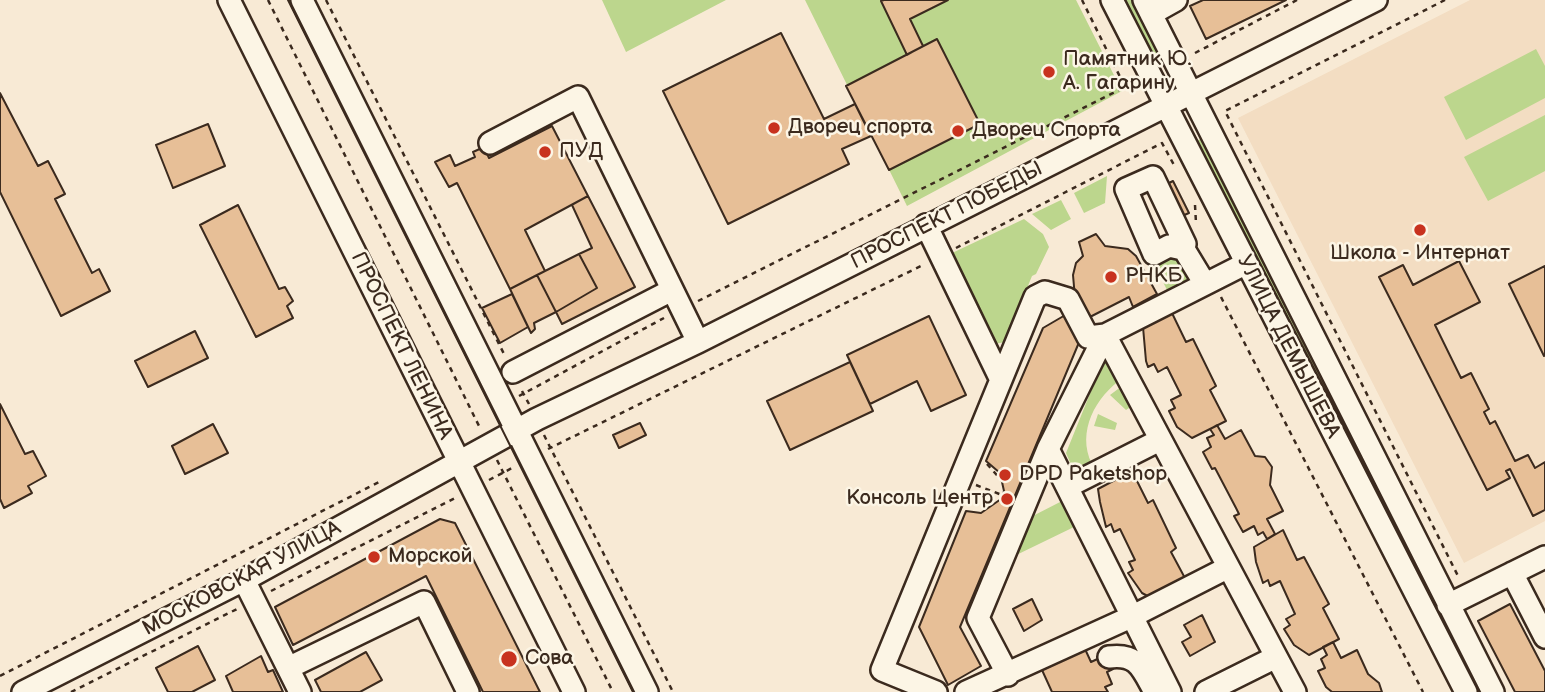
<!DOCTYPE html>
<html>
<head>
<meta charset="utf-8">
<style>
  body { margin:0 }
  canvas { display:block; background:#f8ead5 }
</style>
</head>
<body>
<canvas width="1545" height="692"></canvas>
<script>
const context = document.querySelector('canvas').getContext('2d');
context.lineJoin = 'round';
function fillPath(path, color) {
  context.fillStyle = color;
  context.fill(path, 'evenodd');
}
function trace(path, color, width, dash) {
  context.strokeStyle = color;
  context.lineWidth = width;
  context.lineCap = dash ? 'butt' : 'round';
  context.setLineDash(dash || []);
  context.stroke(path);
}
function drawText(font, color, halo, rows, align = 'center') {
  context.font = font + ' "Balsamiq Sans",sans-serif';
  context.lineWidth = 5;
  context.setLineDash([]);
  context.textBaseline = 'middle';
  context.strokeStyle = halo;
  context.fillStyle = color;
  for (const [text, x, y, turn = 0] of rows) {
    context.save();
    context.translate(x, y);
    context.rotate((+turn || 0) * Math.PI / 180);
    context.textAlign = isNaN(turn) ? turn : align;
    if (halo) context.strokeText(text, 0, 0);
    context.fillText(text, 0, 0);
    context.restore();
  }
}
fillPath(new Path2D(`
  M1470 0H1545V521L1464 563 1238 118Z`), '#f3ddc2');
fillPath(new Path2D(`
  M602 0H726L626 52Z
  M805 0H1076L1122 91 907 206Z
  M1123 0H1134L1165 61 1156 66Z
  M1536 49 1545 66V98L1466 140 1444 97Z
  M1545 115V171L1488 201 1464 157Z
  M1202 138 1484 692H1473L1193 143Z
  M1107 176 1105 203 1084 213 1074 193Z
  M1061 200 1071 219 1051 230 1032 214Z
  M1024 219 1043 234 1049 247 1036 274 1032 276 1005 342 995 344 988 337 950 254Z
  M1169 246 1190 275 1188 280 1167 290 1152 260Z
  M1104 359 1113 362 1123 378C1096 396 1076 432 1092 464L1079 471 1073 469 1066 453Z
  M1122 386 1132 406 1126 410 1110 395Z
  M1098 414 1117 423 1115 430 1094 426Z
  M1062 501 1074 527 1006 560 1023 521Z`), '#bcd68d');
const building = new Path2D(`
  M884 0H948L910 19 923 46 907 55 881 1Z
  M1203 0H1286L1206 39 1190 6Z
  M781 33 824 119 855 104 871 136 842 149 849 164 728 224 663 91Z
  M937 39 980 124 889 170 846 86Z
  M0 93 38 166 48 161 65 194 55 199 92 273 99 269 110 291 61 316 0 192Z
  M208 124 225 166 173 188 156 145Z
  M552 126 588 196 525 230 545 271 510 289 457 183 449 187 435 162 450 155 455 166 475 157 473 152 484 147 489 158Z
  M1173 181 1189 213 1175 219 1159 188Z
  M588 196 635 287 562 324 556 312 597 288 579 254 592 248 572 205Z
  M238 205 279 289 285 287 293 301 287 306 293 318 256 337 200 225Z
  M1096 234 1105 246 1128 249 1136 256 1157 294 1133 307 1129 297 1084 320 1075 298 1073 275 1076 263 1083 256 1079 242Z
  M579 254 597 288 556 312 537 275Z
  M1459 261 1480 302 1435 325 1461 378 1471 373 1489 409 1484 412 1490 424 1495 421 1515 461 1528 455 1535 468 1545 462V510L1533 516 1510 469 1506 471 1510 478 1487 490 1379 277 1403 265 1413 285Z
  M1545 266V355L1544 356 1509 284Z
  M537 275 556 312 534 323 535 329 531 333 510 289Z
  M512 294 528 327 500 343 482 308Z
  M1171 311 1186 342 1193 339 1216 386 1210 390 1226 421 1192 438 1177 427 1169 411 1175 408 1171 400 1181 395 1167 367 1158 372 1154 364 1148 367 1146 361 1143 327Z
  M1067 314 1080 340 960 627 981 666 948 685 919 627 966 511 981 513 1001 499 1004 491 1000 473 986 461 1043 328Z
  M929 316 966 395 931 411 917 381 870 404 847 355Z
  M195 331 208 358 148 387 135 361Z
  M850 362 873 411 790 450 767 401Z
  M0 404 25 454 33 451 46 476 28 486 32 493 4 508 0 499Z
  M640 423 646 435 619 448 613 435Z
  M213 424 228 453 185 474 172 446Z
  M1217 425 1225 439 1241 430 1255 456 1265 457 1272 467 1270 485 1283 511 1267 519 1275 534 1267 539 1263 532 1258 535 1254 526 1243 532 1234 516 1239 514 1236 508 1215 468 1212 469 1203 452 1211 447 1207 438 1214 435 1210 429Z
  M1132 471 1148 503 1153 500 1176 548 1171 552 1186 580 1153 599 1142 593 1128 573 1133 570 1129 562 1135 560 1120 529 1114 532 1111 524 1106 527 1100 502 1098 489Z
  M440 519 455 523 540 692H483L426 576 293 645 275 607Z
  M1283 530 1297 560 1304 557 1329 604 1323 608 1339 639 1309 655 1294 645 1284 629 1290 625 1286 619 1295 614 1280 581 1270 586 1268 580 1263 583 1256 562 1254 547Z
  M1032 599 1042 620 1024 631 1013 609Z
  M1510 604 1545 671V692H1515L1478 621Z
  M1202 615 1215 642 1190 656 1182 642 1191 637 1184 625Z
  M1333 642 1341 658 1357 650 1368 674 1379 683 1382 692H1332L1326 687 1318 671 1325 668 1321 659 1327 655 1323 647Z
  M198 646 215 680 192 692H168L156 668Z
  M1085 649 1091 662 1106 655 1113 669 1107 672 1112 684 1105 687 1108 692H1052L1042 670Z
  M366 652 382 680 360 692H321L315 680Z
  M261 656 268 672 273 670 283 692H233L226 676Z`);
fillPath(building, '#e7bf97');
trace(building, '#3b2a1e', 2);
const minor = new Path2D(`
  M229 0 574 692
  M302 0 647 692
  M1112 0 1466 692
  M1144 0 1493 692
  M1151 14 1176 0
  M490 143 578 97 698 342
  M1153 177 1185 244 1178 248 1169 246 1154 254 1126 189Z
  M926 225 1001 380
  M1182 246 1205 284
  M513 372 672 290
  M1048 449 1170 692
  M1067 487 1160 440
  M1512 573 1545 637
  M244 580 288 668
  M1448 605 1545 557
  M1109 657C1138 653 1142 669 1155 692
  M1008 675 978 618 1048 449 1105 335 1245 264
  M23 692 244 580 537 419 698 342 1376 0
  M300 692 288 668 424 602 468 692
  M936 692 882 670 1035 297 1045 292 1068 299 1088 337 1105 335 1295 692
  M966 692 1131 617 1227 568
  M1206 692 1276 657`);
trace(minor, '#3b2a1e', 26);
trace(new Path2D(`
  M268 0 481 430
  M326 0 504 354
  M1445 0 1225 111 1459 578
  M1195 53 1297 0
  M1195 205 1196 223
  M956 248 1162 143 1174 165
  M1221 297 1423 692
  M698 301 1125 87 1082 0
  M522 391 529 404
  M519 396 664 318
  M544 435 673 692
  M548 449 925 264
  M497 460 613 692
  M987 464 1003 482
  M489 480 514 467
  M976 485 1002 495
  M271 591 455 498
  M0 676 381 481
  M71 692 237 609`), '#3b2a1e', 2.5, [5, 5]);
trace(minor, '#fcf5e5', 21);
trace(new Path2D(`
  M288 0 633 692`), '#3b2a1e', 2);
for (const [x, y, r, color] of [
  [1049,72,7,"#c8321e"],
  [774,128,7,"#c8321e"],
  [958,131,7,"#c8321e"],
  [545,152,7,"#c8321e"],
  [1420,230,7,"#c8321e"],
  [1111,277,7,"#c8321e"],
  [1005,475,7,"#c8321e"],
  [1007,499,7,"#c8321e"],
  [374,557,7,"#c8321e"],
  [509,659,9,"#c8321e"]
]) {
  const dot = new Path2D();
  dot.arc(x, y, r, 0, 2 * Math.PI);
  context.fillStyle = color;
  context.fill(dot);
  trace(dot, '#fcf5e5', 2.5);
}
drawText('21px', '#3b2a1e', '#fcf5e5', [
  ["Памятник Ю.",1063,60],
  ["А. Гагарину",1063,84],
  ["Дворец спорта",788,128],
  ["Дворец Спорта",972,131],
  ["ПУД",559,152],
  ["Школа - Интернат",1420,254,"center"],
  ["РНКБ",1125,277],
  ["DPD Paketshop",1019,475],
  ["Консоль Центр",993,499,"right"],
  ["Морской",388,557],
  ["Сова",525,659]
], 'left');
drawText('21px', '#3b2a1e', '#fcf5e5', [
  ["ПРОСПЕКТ ПОБЕДЫ",947,216,-27],
  ["ПРОСПЕКТ ЛЕНИНА",401,346,64],
  ["УЛИЦА ДЕМЫШЕВА",1288,347,63],
  ["МОСКОВСКАЯ УЛИЦА",242,579,-28]
]);
</script>
</body>
</html>
